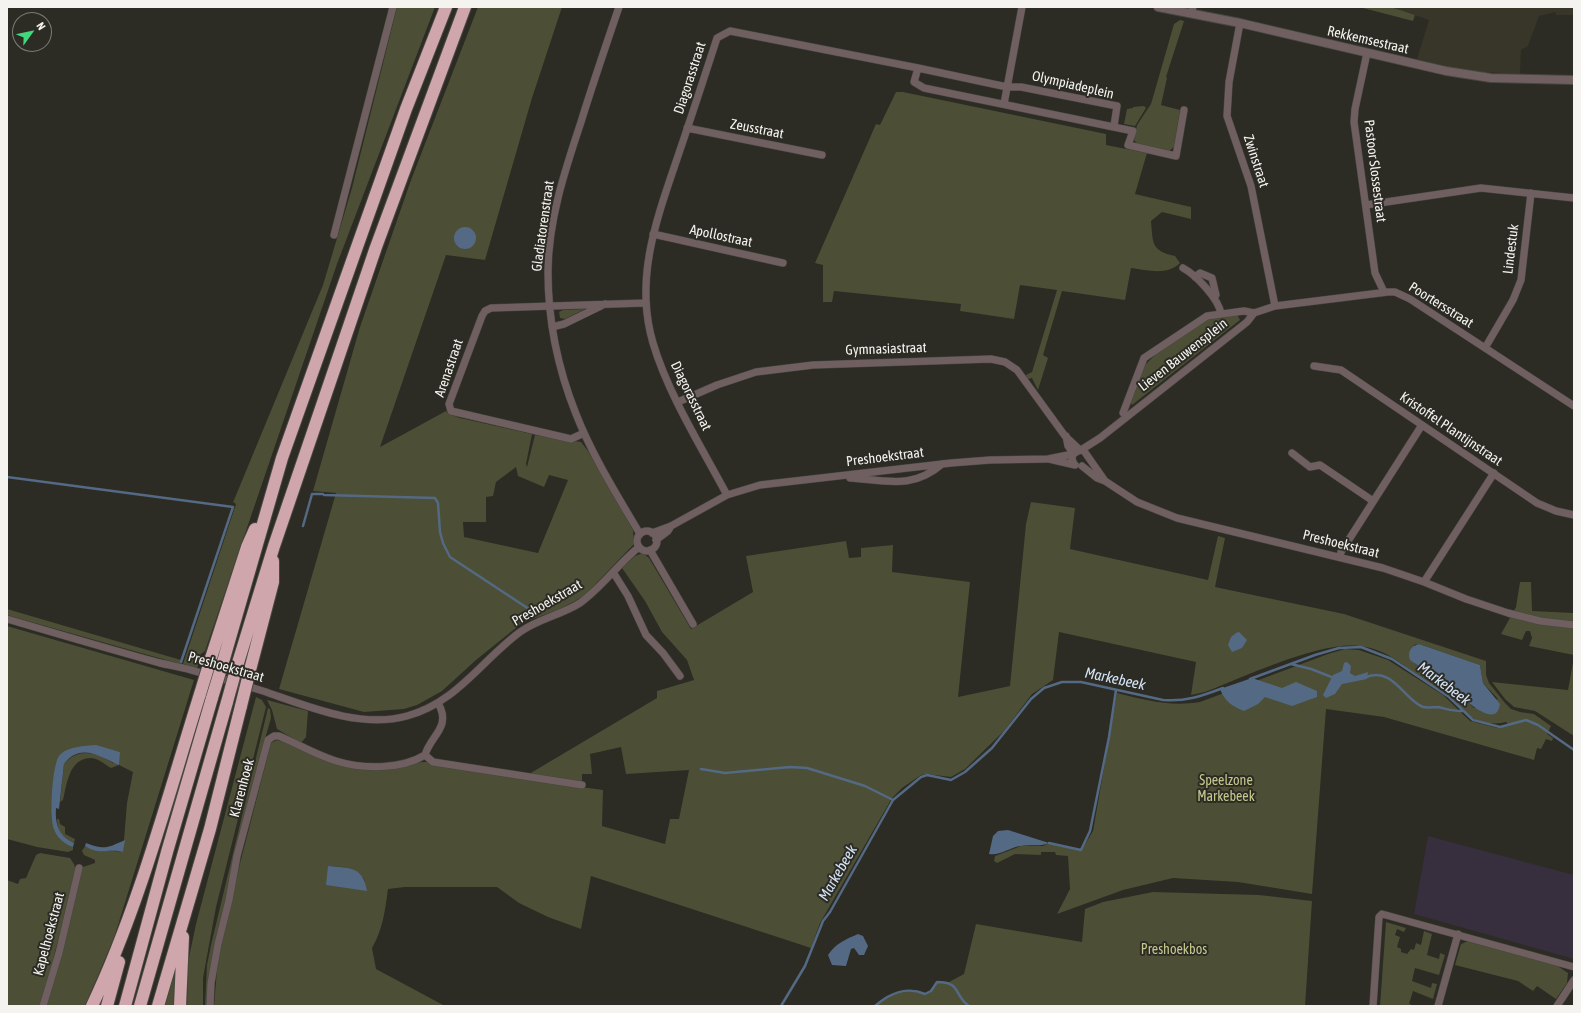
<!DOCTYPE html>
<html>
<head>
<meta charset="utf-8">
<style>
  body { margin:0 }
  #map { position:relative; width:1581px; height:1013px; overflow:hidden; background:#2c2b24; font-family:"Asap Condensed",sans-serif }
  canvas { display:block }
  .frame { position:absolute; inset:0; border:8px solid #f4f3ef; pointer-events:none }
  .north { position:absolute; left:12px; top:12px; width:40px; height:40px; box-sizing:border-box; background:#2c2b24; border:1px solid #7c7b75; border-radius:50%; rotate:57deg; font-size:11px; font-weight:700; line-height:16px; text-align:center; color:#f4f3ef }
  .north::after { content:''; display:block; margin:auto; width:14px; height:18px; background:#42d77c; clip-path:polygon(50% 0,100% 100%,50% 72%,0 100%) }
</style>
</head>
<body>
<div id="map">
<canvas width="1581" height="1013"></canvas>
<div class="frame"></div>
<div class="north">N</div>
</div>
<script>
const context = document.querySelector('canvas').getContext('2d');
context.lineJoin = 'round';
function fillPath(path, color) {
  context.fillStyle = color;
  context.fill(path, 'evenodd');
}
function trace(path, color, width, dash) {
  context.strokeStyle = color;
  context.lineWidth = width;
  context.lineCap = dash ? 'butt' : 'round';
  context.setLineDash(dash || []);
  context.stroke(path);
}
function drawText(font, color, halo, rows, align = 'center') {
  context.font = font + ' "Asap Condensed",sans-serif';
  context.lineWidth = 4;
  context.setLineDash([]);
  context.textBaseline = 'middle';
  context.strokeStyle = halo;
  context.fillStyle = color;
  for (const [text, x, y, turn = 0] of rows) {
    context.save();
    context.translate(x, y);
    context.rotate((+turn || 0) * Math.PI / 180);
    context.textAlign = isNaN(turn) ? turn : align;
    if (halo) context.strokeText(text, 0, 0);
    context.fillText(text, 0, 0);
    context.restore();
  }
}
fillPath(new Path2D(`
  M1391 7H1574V15H1556V12L1539 16 1528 46 1521 50 1520 74 1483 72 1451 68 1417 59 1429 20Z`), '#383529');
fillPath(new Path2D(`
  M1428 836 1574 875V959L1414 914Z`), '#372e3e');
fillPath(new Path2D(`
  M397 7H435L337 264 205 651 201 654 197 669 183 664 236 504 233 502 234 500 323 285 352 188Z
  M478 7H562L532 98 485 260 446 255 380 447 446 411 449 414 460 418 532 434 526 464 527 467 535 435 581 442 588 451 633 530 634 544 584 596 560 609 522 623 476 660 442 691 417 705 404 709 364 712 279 689 336 493 313 491 360 327 411 180ZM516 467 518 476 544 487 549 475 568 480 538 553 464 537 463 522H486V497L493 496 496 482Z
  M1359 7H1391L1415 15 1413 21Z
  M1180 20 1184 21 1166 77 1167 78 1161 105 1180 110 1174 147 1169 151C1160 149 1140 149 1134 140L1137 125 1151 104 1174 24Z
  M896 92H903L1106 134V145L1147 153 1135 194 1191 207V219L1162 212 1151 221C1153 243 1151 251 1175 256L1180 263C1167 276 1147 270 1131 268L1125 300 1062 291 1043 355 1048 358 1038 390 1032 378 1027 379 1026 375 1032 372 1057 290 1020 285 1014 319 960 311 961 304 834 291 832 302H823V265L815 263 876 124 880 125Z
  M1144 106 1146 108 1135 126 1124 124 1127 109 1133 108V107Z
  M585 309 565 319 560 318 559 312 563 310Z
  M1233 315 1238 316 1240 320 1132 405 1130 401 1145 365 1158 352 1207 318Z
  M1031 502 1075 508 1070 549 1208 580 1218 536 1225 538 1215 587 1344 614 1486 661V675L1489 683 1505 703 1511 709 1520 712 1534 714 1551 726 1547 734 1553 738 1552 741 1546 739 1541 749 1537 748 1534 760 1384 717 1326 709 1312 894 1238 882 1173 878 1123 890 1057 914 1070 889 1068 856 1056 855 1055 852H1041V855L1015 854 997 863 994 861 995 856 1021 846H1043L1049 843 1081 851 1093 831 1117 693C1145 700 1170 707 1200 702L1328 654 1345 649 1359 650 1388 660 1443 695 1470 721 1497 728 1509 725 1506 722C1496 725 1481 723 1471 717 1464 712 1458 703 1452 697 1442 689 1431 685 1421 678 1402 664 1384 648 1359 646 1320 641 1244 677 1205 692L1191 695 1196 662 1059 632 1053 680 1032 694 1004 731 965 769 951 777 926 774 921 775 902 788 892 798 820 923 811 948 591 876 581 929 548 917 519 903 497 887H405L388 889C385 911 383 929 372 948L376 969 445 1006H214L219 945 271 743 277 740 288 743 339 765 426 762 508 777 603 790 602 826 665 844 670 819H679L689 770 626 774 621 747 590 754 592 774H582V782L529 774 657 698V691L694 680 687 660 662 632 645 601 622 568 635 556 643 553 649 558 691 629 753 592 746 556 846 541 849 558 861 557V548L893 545 892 572 970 582 958 697 1010 686 1026 524ZM1419 644 1480 665 1483 683 1498 699 1474 708 1454 689 1414 663V645ZM328 866C343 867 358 867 365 881Z
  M1520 582H1531L1532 611 1574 613V655L1529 646 1532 638 1530 631H1526L1522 640 1501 634 1516 607Z
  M7 609 181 660 180 664 17 618 7 615Z
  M7 626 194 680 114 938 85 1006H46L81 870 83 867 95 863V860L84 855 82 851 85 846C98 854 110 849 123 852L127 803 133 772 119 765 111 768C104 764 98 758 90 758 69 759 67 784 63 800L60 802 64 764C78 747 97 752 113 763L120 752 112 750 64 752 52 819 60 839 73 847V850L68 852 37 847 7 839Z
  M1574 657V736L1535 711 1514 707 1505 699 1492 682 1568 690Z
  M256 697 262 700 266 707 216 907 203 978V1006H187L188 962 196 924Z
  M267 700 308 711 306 737 301 743 277 729 272 710Z
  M268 708 270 709 271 718 261 753 207 1006H205L207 965 211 945Z
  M57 819H59L60 824 65 827V834L75 839 74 843C62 838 57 831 57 819Z
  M40 853 70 858 74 864 76 871 41 1006H7V880L18 884 20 879 26 878 36 855Z
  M1153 892 1259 895 1312 901 1305 1006H875C890 992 905 986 925 994L931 991 937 982H949L964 974 976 924 1082 942 1085 909 1103 902Z
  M1386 922 1406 928 1404 932 1397 929 1395 935 1400 937 1397 947 1401 949V952L1407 954 1411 949 1414 950 1416 943 1421 945 1424 931 1432 934 1427 955 1439 959 1440 953 1445 955 1439 975 1415 968 1412 981 1431 988 1432 983 1437 984 1433 999 1413 991 1409 1004 1415 1006H1380Z
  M1468 941 1556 965 1568 973 1567 983 1556 999 1537 986 1533 991 1518 981 1455 965 1461 944Z
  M178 954 176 1006H163Z`), '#4c4e35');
fillPath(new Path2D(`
  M454 238a11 11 0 1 1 22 0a11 11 0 1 1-22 0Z
  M1239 632 1247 640 1242 648 1232 652 1228 645 1231 637 1236 633Z
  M1419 644 1480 665 1483 683 1500 704C1496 735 1453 688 1444 681 1433 673 1420 668 1410 660 1407 652 1411 646 1419 644Z
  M1347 662 1351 666 1350 673 1355 676 1368 672 1367 679 1342 684 1335 694 1326 698 1323 695 1333 675 1342 671 1344 663Z
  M1252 678 1282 688 1296 682 1317 691V697L1292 706 1265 697 1258 704 1244 711C1232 706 1225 702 1220 689Z
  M96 745 120 752 119 765C100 757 81 742 64 764L59 809 56 808C55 823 58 836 74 843L73 847C64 844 57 838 54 829 49 818 52 766 59 756 67 746 85 746 96 745Z
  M1008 830 1049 843C1039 847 1030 844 1020 846 1009 848 999 856 989 854L993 836 998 831Z
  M125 840 123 852C108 848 100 856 85 846L86 843C105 850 107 848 125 840Z
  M328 866C350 868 363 866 367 891L326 885Z
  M858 934 863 936 868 946 864 955H859L854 948 851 949 846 966 832 965 828 955C835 944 846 939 858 934Z`), '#546983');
trace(new Path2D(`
  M7 477 233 507 181 662
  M324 495 435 498 438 503 440 532 443 543 450 557 535 613
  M303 526 312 494H323
  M1291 664 1311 669 1334 678
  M1366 677C1394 667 1403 699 1423 707 1427 708 1433 707 1438 707 1447 709 1452 711 1462 711
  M1250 679 1315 655 1339 648 1361 647 1392 659 1449 697 1473 720 1500 727 1526 720 1538 725 1574 750
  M701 769 725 773 790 767 807 768 865 786 893 800
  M1049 843 1081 850 1090 831 1109 737 1116 690
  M781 1006 805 966 823 921 830 912 893 800 921 777 927 775 951 780 965 772 992 748 1031 699 1044 688 1062 682H1081L1163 700C1185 702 1202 696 1223 688
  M875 1006C890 993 906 986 925 994L931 991 937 982C962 982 953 995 969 1006`), '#546983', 2.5);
const minor = new Path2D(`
  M619 7C606 45 593 83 581 122 565 170 548 221 548 272 548 320 558 369 576 414 592 455 617 495 640 534
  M1191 13 1193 7
  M1240 23 1229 82 1227 116 1251 186 1275 306
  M1367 53 1355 109 1354 122 1375 273 1384 292
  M1004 104 1022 7
  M1114 126 1117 106 1021 87H1007L918 68 914 82 924 88 1133 131 1128 145 1176 156 1184 110
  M687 128 822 155
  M1366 205 1481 188 1574 198
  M653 234 783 263
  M334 235 393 7
  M1183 268C1196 275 1219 299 1221 314
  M1195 277 1200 273 1212 278 1216 295 1214 298
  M552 327 564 324 605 304
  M1485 348 1513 300 1521 280 1531 193
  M1314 366 1341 370 1537 503 1556 511 1574 515
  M678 402 717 385 756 372 813 365 991 359 1005 362 1017 370 1065 436 1080 450
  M1127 416 1123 413 1144 358 1207 316 1244 311 1254 313 1275 306 1388 292H1395L1410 299 1574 406
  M584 433 571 439 451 411 449 404 482 316 485 311 491 308 645 303
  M1066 436 1068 446 1073 453
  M1081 450 1100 438 1247 322 1254 313
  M1292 453 1310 467 1320 465 1373 501
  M1049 459 1075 465
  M1074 464 1072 459 1073 454 1080 450 1084 451 1105 481
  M1082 466 1097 478 1105 481 1137 502 1177 518 1383 568 1424 582 1466 599 1508 613 1540 621 1574 625
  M850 478C886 480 912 490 942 464
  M727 495C702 448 668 394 653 343 633 276 659 213 680 150 693 112 705 75 717 38L730 31 918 68
  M637 541a10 10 0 1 1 20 0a10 10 0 1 1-20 0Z
  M652 533 671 526 727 495 760 485 951 463 990 460 1048 459 1073 454
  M656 540 668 531 671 526
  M650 550 693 624
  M1340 556 1341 552 1422 425
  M613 572 628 596 646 635 663 653 680 676
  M1424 582 1494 473
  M7 619C58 634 109 649 160 663 173 666 186 668 198 672 220 678 241 684 263 691 307 706 360 729 407 716 456 703 481 661 520 632 538 619 561 615 580 603 602 587 618 564 639 547
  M425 755 433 762 582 785
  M425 755C431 735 452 727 438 703
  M43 1006 59 953 79 868
  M210 1006 211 983 218 944 229 900 237 856 268 740 274 736H279C298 744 316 755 336 761 362 769 401 770 425 755
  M1373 1006 1379 917 1382 914 1574 967
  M1438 1006 1458 934
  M1557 1006 1574 980`);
const tertiary = new Path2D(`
  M1158 7 1240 23 1446 71 1491 78 1574 80`);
const motorway = new Path2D(`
  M211 658 247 547 255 529
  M223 662 282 458 406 109 446 7
  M237 666 274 546 376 247 465 7
  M250 670 273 582V561
  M92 1006C139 907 167 799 200 694
  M107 1006 119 962
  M125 1006 167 852 212 698
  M140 1006 227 702
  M158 1006 210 829 241 706
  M180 1006 183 937`);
trace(minor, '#484740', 8);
trace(tertiary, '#484740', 10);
trace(motorway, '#484740', 14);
trace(minor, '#6f5f61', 7);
trace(tertiary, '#6f5f61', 8);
trace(motorway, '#cea6ab', 12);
const motorwayBridge = new Path2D(`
  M200 694 211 658
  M212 698 223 662
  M227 702 237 666
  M241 706 250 670`);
trace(motorwayBridge, '#484740', 14, []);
trace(motorwayBridge, '#cea6ab', 12);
drawText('14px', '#f4f3ef', '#2c2b24', [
  ["Rekkemsestraat",1368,40,13],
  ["Diagorasstraat",690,78,-72],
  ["Olympiadeplein",1073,85,13],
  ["Zeusstraat",757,129,11],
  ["Zwinstraat",1256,161,72],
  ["Pastoor Slossestraat",1375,171,83],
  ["Gladiatorenstraat",543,226,-82],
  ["Apollostraat",721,236,12],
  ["Lindestuk",1511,249,-83],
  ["Poortersstraat",1441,305,32],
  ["Gymnasiastraat",886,349,-2],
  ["Lieven Bauwensplein",1183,355,-38],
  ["Arenastraat",449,368,-71],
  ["Diagorasstraat",691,396,64],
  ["Kristoffel Plantijnstraat",1451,429,34],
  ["Preshoekstraat",885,457,-7],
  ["Preshoekstraat",1341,544,14],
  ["Preshoekstraat",547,603,-30],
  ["Preshoekstraat",226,667,16],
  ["Klarenhoek",242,788,-75],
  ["Kapelhoekstraat",49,934,-75]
]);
drawText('14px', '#c5c88d', '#2c2b24', [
  ["Speelzone",1226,781],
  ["Markebeek",1226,797],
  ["Preshoekbos",1174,950]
]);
drawText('italic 15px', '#d5e5f8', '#2c2b24', [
  ["Markebeek",1115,679,12],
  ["Markebeek",1444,684,37],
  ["Markebeek",838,873,-60]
]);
</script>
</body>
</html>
